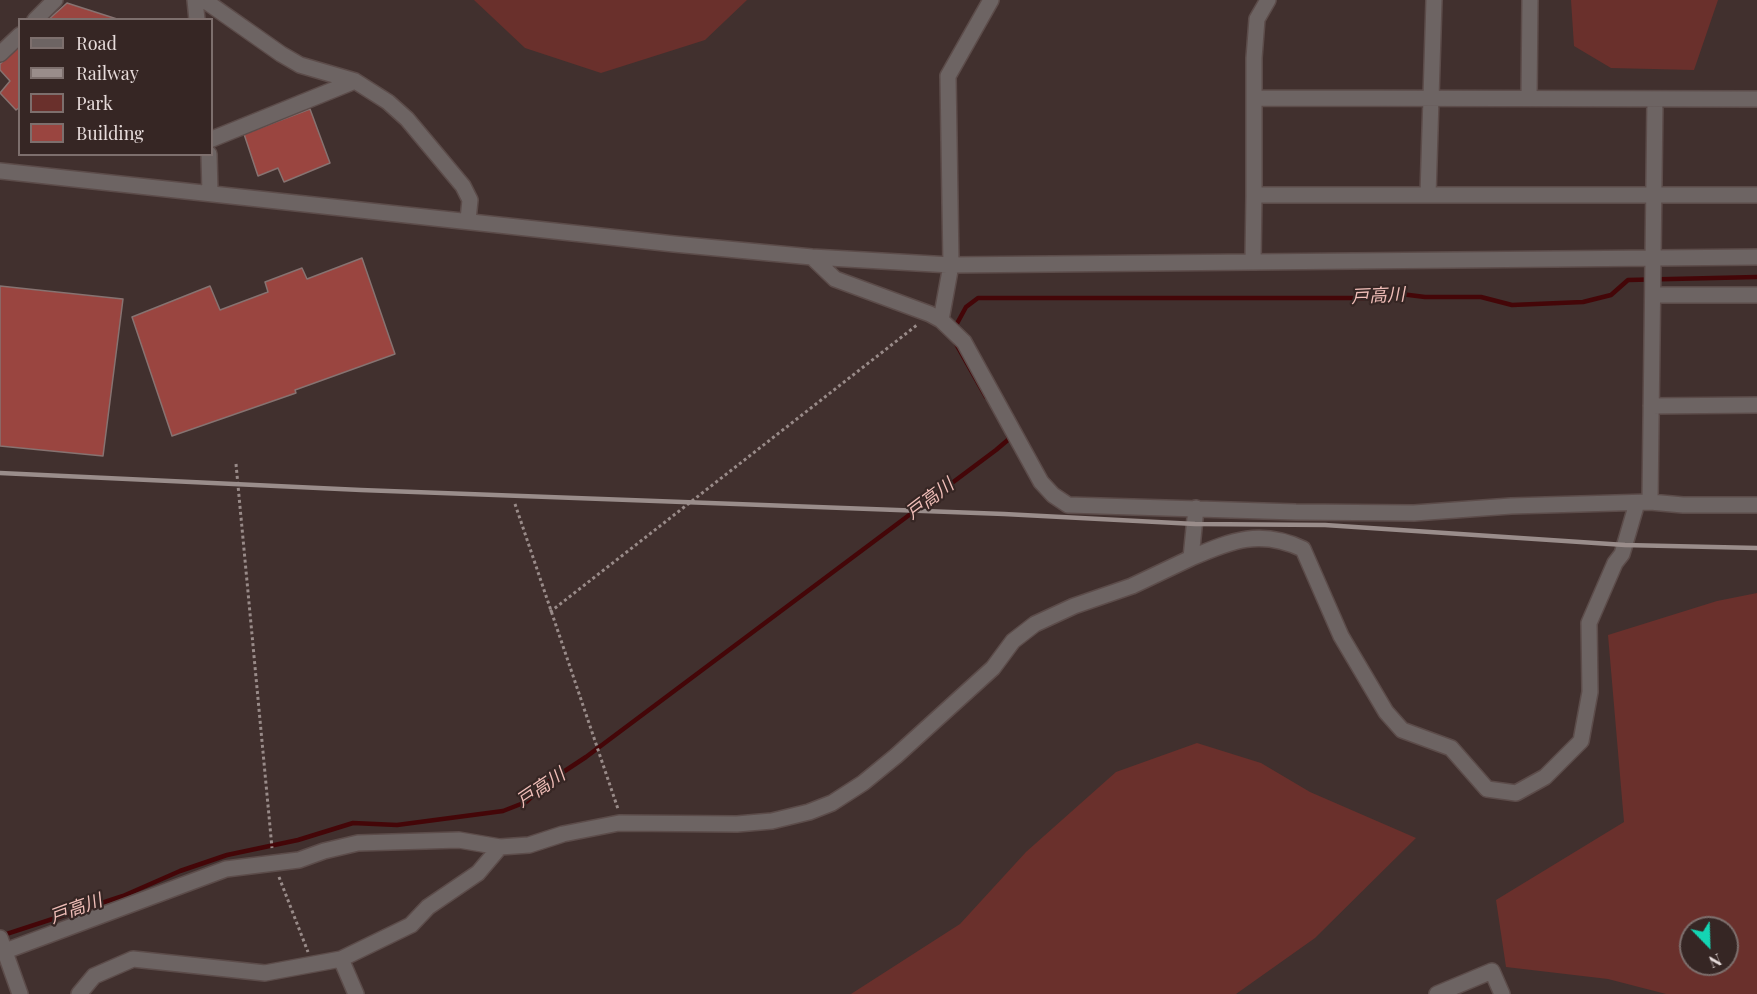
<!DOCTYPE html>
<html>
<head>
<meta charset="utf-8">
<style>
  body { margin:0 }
  #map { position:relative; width:1757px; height:994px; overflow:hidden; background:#41302e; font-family:"Playfair Display",serif }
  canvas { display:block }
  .legend { position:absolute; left:18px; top:18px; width:195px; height:138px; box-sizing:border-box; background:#362624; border:2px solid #7d6f6d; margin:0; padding:8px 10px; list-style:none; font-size:18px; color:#e7dcdb }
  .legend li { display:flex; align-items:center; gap:12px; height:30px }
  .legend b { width:30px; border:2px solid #7d6f6d }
  .north { position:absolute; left:1679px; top:916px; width:60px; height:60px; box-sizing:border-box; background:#362624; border:2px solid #7d6f6d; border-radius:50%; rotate:157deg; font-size:16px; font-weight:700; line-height:24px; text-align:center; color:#e7dcdb }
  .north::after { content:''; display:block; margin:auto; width:21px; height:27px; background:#14d5b3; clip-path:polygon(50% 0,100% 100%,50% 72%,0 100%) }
</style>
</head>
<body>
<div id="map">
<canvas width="1757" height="994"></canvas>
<ul class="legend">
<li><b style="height:8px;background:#6d6463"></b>Road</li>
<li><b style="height:8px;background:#9a8d8b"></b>Railway</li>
<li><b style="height:16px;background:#6a302c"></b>Park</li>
<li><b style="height:16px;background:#9a4540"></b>Building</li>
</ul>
<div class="north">N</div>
</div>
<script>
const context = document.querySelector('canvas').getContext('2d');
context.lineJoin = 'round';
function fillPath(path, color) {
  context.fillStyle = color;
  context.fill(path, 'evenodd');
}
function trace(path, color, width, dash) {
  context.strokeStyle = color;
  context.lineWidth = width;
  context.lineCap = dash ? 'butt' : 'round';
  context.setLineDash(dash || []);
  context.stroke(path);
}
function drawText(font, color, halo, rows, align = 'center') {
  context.font = font + ' "Playfair Display","Noto Sans JP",serif';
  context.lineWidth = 4.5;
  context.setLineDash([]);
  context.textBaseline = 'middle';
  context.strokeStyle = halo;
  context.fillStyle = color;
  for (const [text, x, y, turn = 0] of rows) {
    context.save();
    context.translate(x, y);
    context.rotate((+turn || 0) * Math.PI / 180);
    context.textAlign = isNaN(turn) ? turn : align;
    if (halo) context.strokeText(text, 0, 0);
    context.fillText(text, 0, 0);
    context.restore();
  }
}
fillPath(new Path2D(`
  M474 0H747L705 40 601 73 525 48Z
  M1571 0H1718L1694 70 1611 68 1574 46Z
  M1757 593V994H1666L1608 979 1506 967 1496 900 1624 822 1608 635 1717 601ZM1691 928H1727V964H1691Z
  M1197 743 1261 763 1310 792 1416 838 1315 938 1236 994H851L960 924 1026 852 1116 772Z`), '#6a302c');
trace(new Path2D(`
  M954 329 966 307 978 298H1380L1401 294 1425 297H1481L1512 305 1583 302 1611 295 1628 280 1757 277
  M955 342 986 397
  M0 936 123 896 180 871 227 855 298 840 353 823 397 825 503 811 526 802 548 782 586 757 996 450 1009 439 1008 436`), '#440608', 4.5);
const building = new Path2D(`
  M67 3 117 19 118 20H48Z
  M20 46V107L16 110 0 93 10 81 0 70V64Z
  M310 109 330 163 284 182 278 168 258 176 244 134Z
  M362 258 395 354 295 390 296 393 172 436 132 317 210 286 220 310 268 292 265 282 302 268 307 279Z
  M0 286 123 299 103 456 0 446Z`);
fillPath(building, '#9a4540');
trace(building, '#877371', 1.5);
const minor = new Path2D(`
  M195 0 197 20
  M204 0 281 54 300 65 355 81 388 102 407 119 463 186 470 200 468 220
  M35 20 55 0
  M0 54 20 35
  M1254 98 1757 99
  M1529 98 1530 0
  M212 139 355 81
  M209 154 210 193
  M0 171 674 244 812 257 951 265 1757 257
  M1254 195V58L1257 19 1268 0
  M1428 195 1434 0
  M812 257 835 279 930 314 941 320 964 342 1041 482 1053 495 1068 505 1296 512 1414 513 1511 506 1650 502 1683 505H1757
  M1253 261 1254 195H1757
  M1654 295H1757
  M941 320 951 265 948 76 991 0
  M1651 406 1757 405
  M1650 502 1655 99
  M1191 558C1232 540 1261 529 1303 549L1341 636 1386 712 1402 730 1451 748 1487 789 1516 793 1545 777 1581 741 1590 692 1589 623 1615 563 1622 554 1637 503
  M0 938 20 994
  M0 953 226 869 299 860 324 851 358 843 459 840 500 847 529 845 563 834 619 823 737 824 772 821 809 812 832 803 863 783 896 756 993 668 1013 641 1035 624 1074 606 1132 586 1191 558 1196 508
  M341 959 356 994
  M79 994 94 976 133 959 265 973 341 959 411 925 428 907 478 873 500 847
  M1437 994 1492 971 1502 994`);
trace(minor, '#5c4c4a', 18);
trace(new Path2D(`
  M236 464 272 848
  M515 504 618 809
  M550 612 917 325
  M279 877 308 952`), '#998b89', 3, [3, 3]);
trace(minor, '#6d6463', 15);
trace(new Path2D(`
  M0 473 361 490 1004 514 1195 524 1325 525 1625 545 1757 548`), '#9a8d8b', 4.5);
drawText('italic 18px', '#f0beb8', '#362624', [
  ["戸高川",1378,296,-3],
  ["戸高川",930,499,-37],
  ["戸高川",541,788,-34],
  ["戸高川",76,909,-20]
]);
</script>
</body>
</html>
